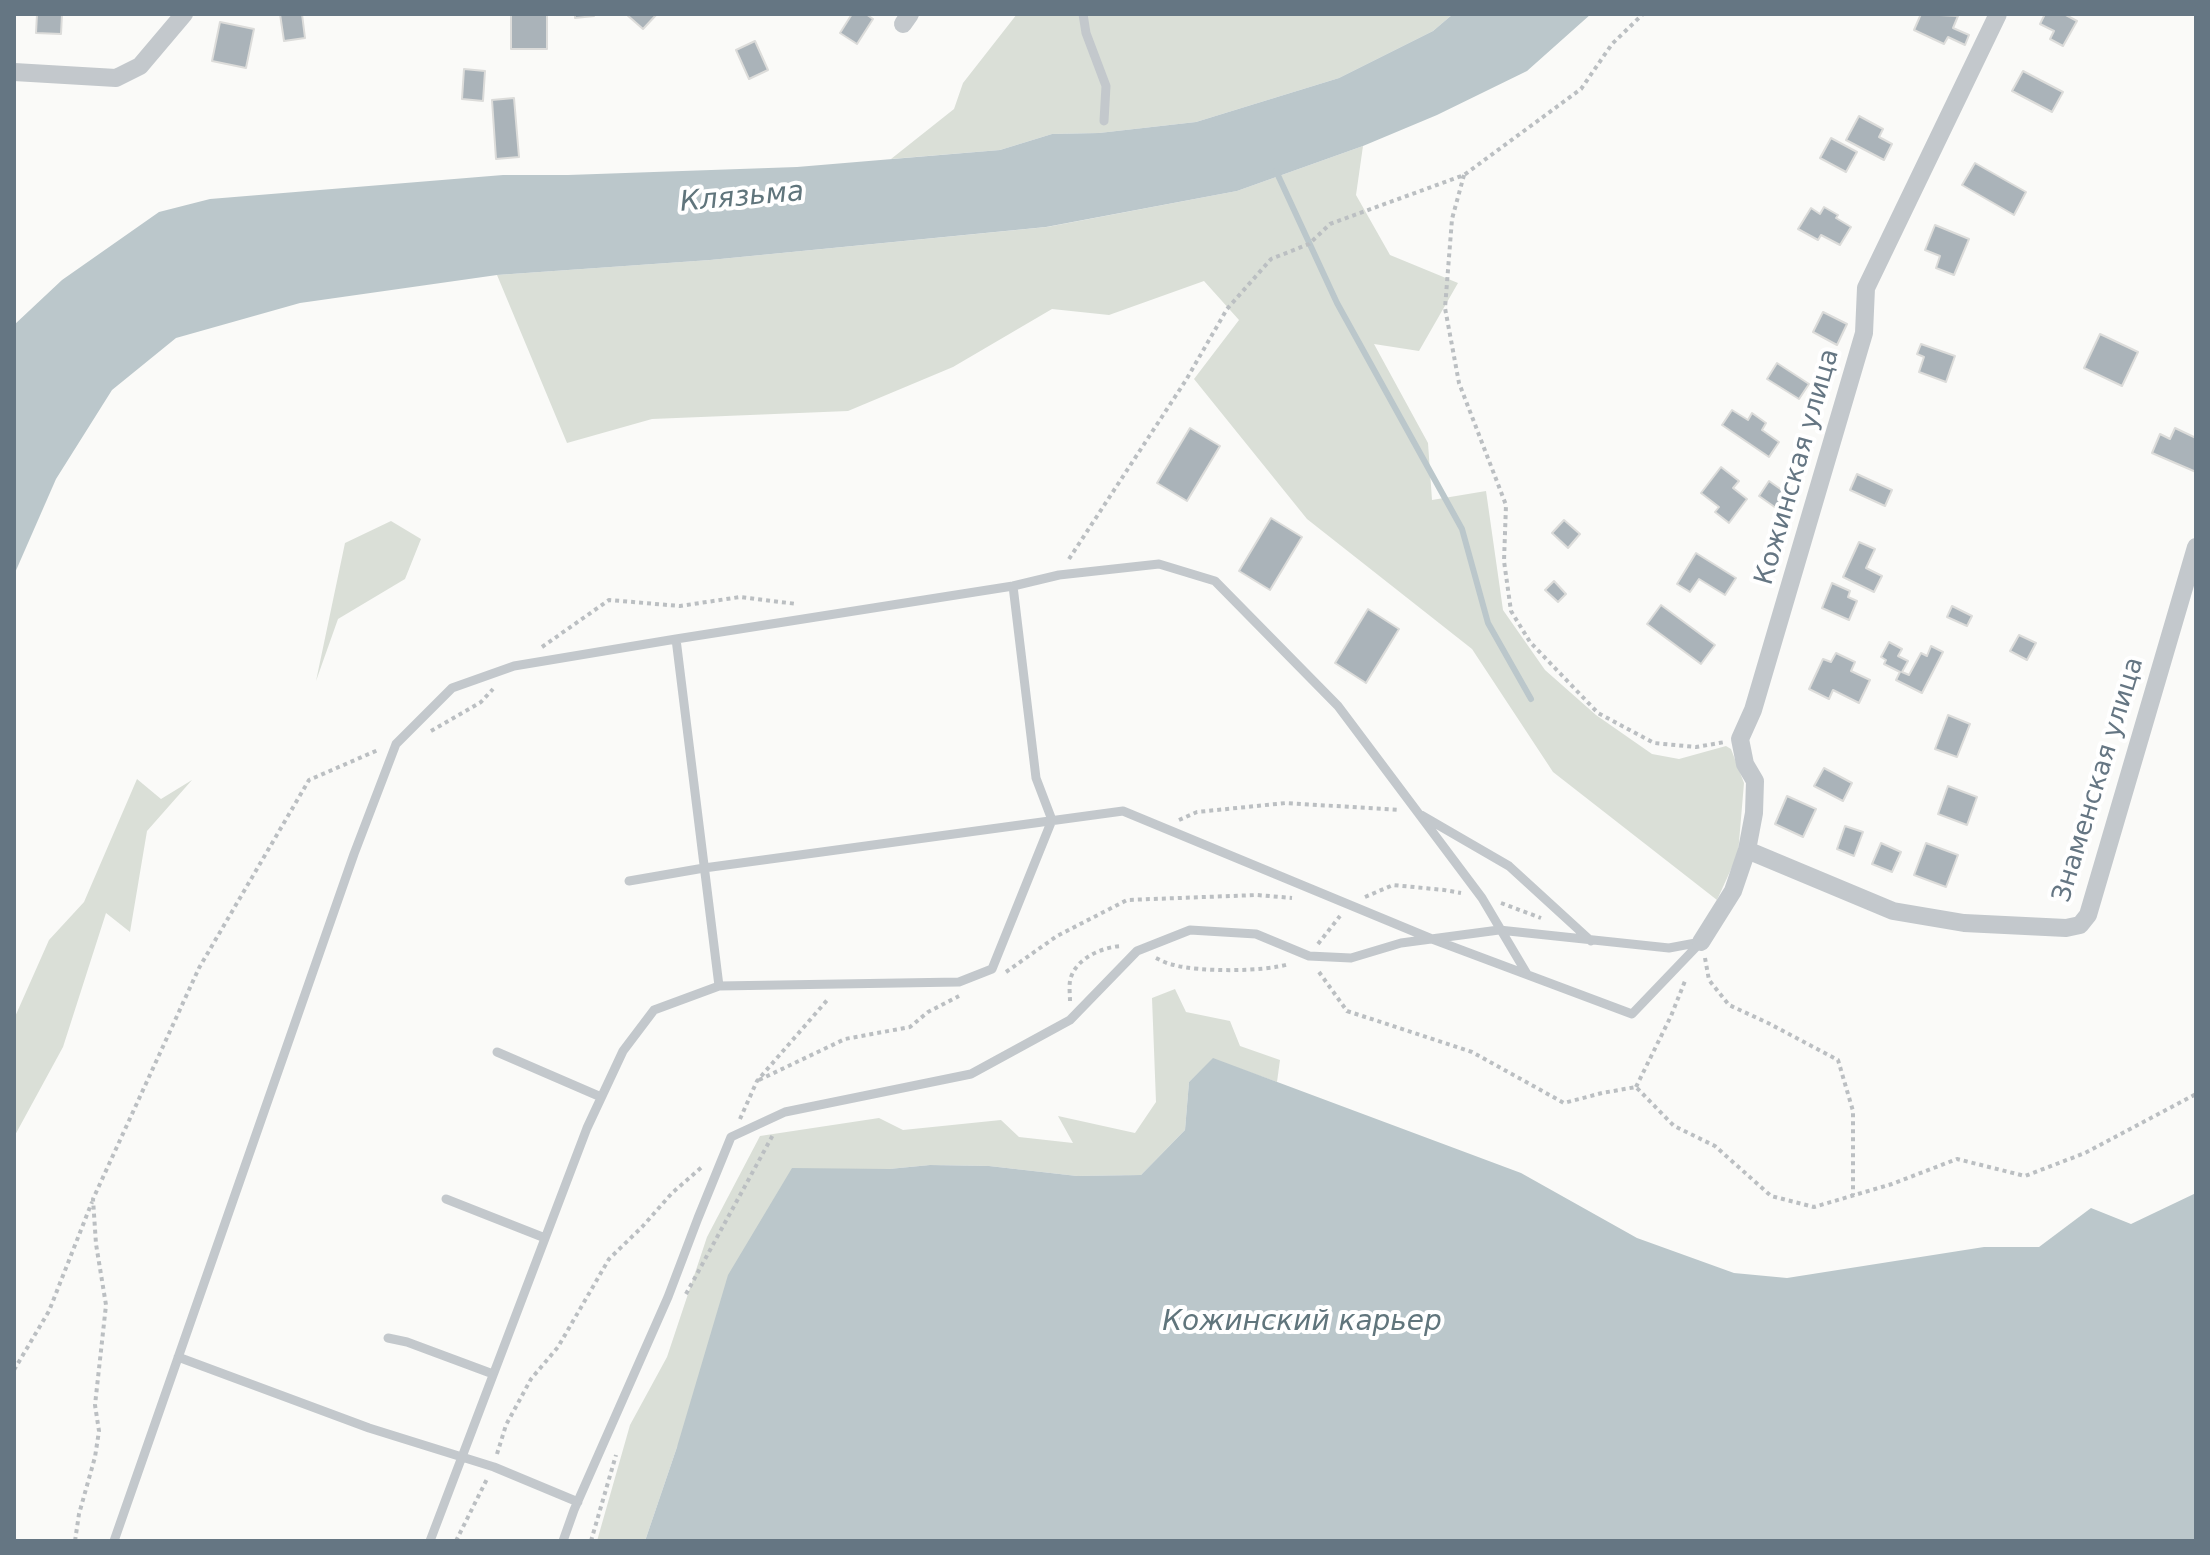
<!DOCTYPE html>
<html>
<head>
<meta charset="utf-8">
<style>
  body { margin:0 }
  #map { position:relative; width:2210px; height:1555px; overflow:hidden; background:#fafaf8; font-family:"DejaVu Sans",sans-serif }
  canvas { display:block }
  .frame { position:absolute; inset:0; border:16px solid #657683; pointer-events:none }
</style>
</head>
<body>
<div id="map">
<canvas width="2210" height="1555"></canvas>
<div class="frame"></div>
</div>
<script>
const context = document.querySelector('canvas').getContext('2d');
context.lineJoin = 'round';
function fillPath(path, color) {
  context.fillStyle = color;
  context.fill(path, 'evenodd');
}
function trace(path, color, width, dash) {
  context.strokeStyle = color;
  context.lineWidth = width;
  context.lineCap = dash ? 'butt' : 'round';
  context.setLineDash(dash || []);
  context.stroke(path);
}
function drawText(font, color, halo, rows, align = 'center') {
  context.font = font + ' "DejaVu Sans",sans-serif';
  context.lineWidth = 8;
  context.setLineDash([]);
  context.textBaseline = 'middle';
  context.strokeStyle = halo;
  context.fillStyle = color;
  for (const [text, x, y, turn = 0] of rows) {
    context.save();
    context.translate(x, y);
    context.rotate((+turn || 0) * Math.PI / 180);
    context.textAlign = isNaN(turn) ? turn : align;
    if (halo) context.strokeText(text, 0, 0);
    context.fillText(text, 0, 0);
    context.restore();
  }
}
fillPath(new Path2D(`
  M1017 14H1453L1433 31 1339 78 1196 122 1099 133 1052 134 1000 150 891 159 954 109 963 83Z
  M1363 146 1356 195 1390 255 1458 283 1419 351 1374 344 1428 443 1432 500 1486 491 1503 610 1545 670 1596 715 1652 754 1679 759 1726 746 1731 749 1744 783 1738 854 1717 900 1553 772 1472 649 1307 519 1194 379 1239 320 1204 281 1109 315 1052 309 953 367 848 411 652 419 567 443 497 275 710 260 1047 227 1237 191Z
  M391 521 421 539 405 579 338 619 316 681 345 543Z
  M137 779 161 799 192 780 147 831 130 932 106 913 63 1047 14 1137V1019L49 940 84 902Z
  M1175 989 1186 1012 1230 1021 1240 1046 1280 1060 1277 1082 1213 1059 1189 1082 1185 1130 1141 1175 1077 1176 989 1166 930 1165 889 1169 677 1447 645 1541H597L630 1425 667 1357 707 1237 760 1136 879 1118 903 1130 1001 1120 1019 1137 1073 1143 1058 1116 1135 1133 1156 1102 1152 998Z`), '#dadfd7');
fillPath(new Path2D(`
  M1453 14H1591L1527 71 1437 115 1363 146 1237 191 1046 227 710 260 497 275 300 303 176 338 112 390 56 479 14 575V325L62 280 159 212 210 199 503 175H568L797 167 1000 150 1052 134 1099 133 1196 122 1339 78 1433 31Z
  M1213 1058 1521 1173 1637 1238 1734 1273 1787 1278 1984 1247H2039L2091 1208 2131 1224 2196 1193V1541H645L677 1447 728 1275 792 1168 889 1169 930 1165 989 1166 1077 1176 1141 1175 1185 1130 1189 1082Z`), '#bbc7cb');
trace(new Path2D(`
  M1276 171 1337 303 1462 529 1488 623 1531 699`), '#bbc7cb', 6);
const building = new Path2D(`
  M37 14H62L61 34 36 33Z
  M280 14H302L305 38 284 41Z
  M511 14H547V49H511Z
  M575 14H594V16L575 18Z
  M626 14H657L643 29Z
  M852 14H866L873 19 857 44 840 33Z
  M1921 14 1958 16 1953 28 1969 35 1965 45 1948 37 1944 44 1914 30Z
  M2045 14H2064L2077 21 2063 46 2050 39 2054 31 2040 24Z
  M220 22 254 29 246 68 212 61Z
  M755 41 768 70 749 79 736 50Z
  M464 69 485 71 483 101 462 99Z
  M2023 71 2063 92 2052 112 2012 91Z
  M514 98 519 157 496 159 492 100Z
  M1859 116 1883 129 1879 137 1892 144 1884 160 1846 140Z
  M1831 138 1857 152 1846 172 1820 158Z
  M1975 163 2026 192 2014 215 1962 185Z
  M1824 207 1838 215 1836 218 1851 227 1840 245 1821 235 1818 240 1798 229 1811 208 1820 214Z
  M1935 225 1969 239 1954 275 1936 268 1940 256 1925 250Z
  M1823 312 1847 324 1837 345 1813 332Z
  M2100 334 2138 352 2122 386 2084 368Z
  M1921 344 1955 356 1946 382 1919 372 1924 357 1917 354Z
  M1777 363 1809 384 1799 399 1767 379Z
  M1732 410 1748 420 1752 413 1766 423 1762 430 1779 442 1769 457 1722 425Z
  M1190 428 1220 446 1187 501 1157 483Z
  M2175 428 2196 438V472L2152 453 2160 434 2170 439Z
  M1721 467 1739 481 1733 488 1747 499 1729 523 1715 512 1719 507 1701 493Z
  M1857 474 1892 490 1885 506 1850 490Z
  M1769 481 1786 493 1776 508 1759 496Z
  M1271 518 1302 537 1270 590 1239 571Z
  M1564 520 1580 534 1568 548 1552 533Z
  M1859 542 1875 549 1866 568 1882 576 1874 592 1843 577Z
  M1696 553 1736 578 1725 595 1699 579 1690 592 1677 584Z
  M1554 581 1566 594 1558 602 1545 590Z
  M1832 583 1850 591 1848 597 1857 601 1849 620 1822 608Z
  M1661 605 1715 645 1701 664 1647 624Z
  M1952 606 1972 616 1967 626 1947 617Z
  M1368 609 1399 629 1366 683 1335 663Z
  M2019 635 2036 643 2027 660 2010 651Z
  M1889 642 1902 649 1898 656 1908 661 1902 672 1909 675 1921 653 1927 656 1931 646 1943 652 1922 693 1896 680 1900 672 1884 664 1886 660 1881 657Z
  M1836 653 1855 662 1851 671 1870 680 1859 703 1833 690 1829 699 1809 689 1823 659 1831 662Z
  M1948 715 1970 724 1957 757 1935 749Z
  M1824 768 1852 783 1843 801 1814 786Z
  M1948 786 1977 797 1967 825 1938 814Z
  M1787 796 1816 809 1803 837 1775 824Z
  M1845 826 1863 832 1854 856 1837 849Z
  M1881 843 1901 852 1892 872 1872 864Z
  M1926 843 1958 855 1946 887 1914 875Z`);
fillPath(building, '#aab3b9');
trace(building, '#dcdcda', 2);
trace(new Path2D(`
  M1464 175 1452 219 1445 308 1459 383 1506 505 1504 561 1511 611 1530 642 1598 713 1654 743 1696 747 1725 742
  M1069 559 1186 380 1227 309 1271 259 1309 244 1330 224 1464 175 1581 89 1612 44 1643 14
  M542 647 609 600 680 606 740 597 797 604
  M431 731 481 702 493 689
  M1179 820 1197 812 1286 803 1400 810
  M1365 897 1393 885 1444 890 1461 893
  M1501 903 1541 918
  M1318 944 1340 916
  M1156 958C1162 961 1168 964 1174 965 1199 972 1264 972 1289 964
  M1705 958 1709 980 1729 1005 1768 1023 1838 1060 1853 1111V1195
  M1006 972 1057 936 1127 900 1257 895 1292 898
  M1319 972 1347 1011 1472 1052 1564 1103 1602 1093 1636 1087 1674 1126 1715 1146 1771 1196 1814 1207 1892 1184 1957 1159 2025 1176 2085 1153 2196 1094
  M1070 1001C1070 995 1069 987 1070 981 1074 959 1102 947 1121 946
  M759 1080 845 1039 910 1027 928 1012 959 996
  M1636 1087 1671 1016 1685 981
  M740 1119 757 1081 829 998
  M686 1294 774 1133
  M14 1370 49 1311 92 1202
  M497 1454 506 1425 531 1379 558 1347 609 1259 642 1227 672 1193 703 1166
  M75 1541 79 1514 95 1457 99 1431 95 1405 106 1305 96 1244 93 1199 199 968 309 780 378 750
  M456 1541 488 1477
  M591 1541 616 1455`), '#bbbfc2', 4, [4, 4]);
trace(new Path2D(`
  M1083 14 1086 33 1106 86 1104 121
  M1013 586 1036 778 1052 820 992 969 959 982 719 986 676 639 1013 586 1059 575 1159 564 1215 581 1338 706 1482 898 1527 974
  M1421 815 1509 866 1591 941
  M629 881 704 868 1123 811 1432 939 1632 1014 1701 942
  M497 1052 601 1097
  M446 1199 545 1238
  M388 1338 407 1342 493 1374
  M178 1357 369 1428 494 1467 578 1502
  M114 1541 354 854 396 744 452 688 514 666 676 639
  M430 1541 587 1128 623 1051 654 1010 719 986
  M563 1541 574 1510 668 1297 698 1218 731 1137 785 1112 971 1074 1070 1020 1137 951 1190 930 1256 934 1309 956 1351 958 1401 943 1499 930 1669 948 1701 942`), '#c3c8cc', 9);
trace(new Path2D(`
  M903 24 910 14
  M14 72 116 78 140 66 184 14
  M1747 850 1893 911 1964 923 2066 928 2080 925 2088 915 2196 547
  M1701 942 1733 891 1747 850 1754 813 1755 781 1745 764 1740 739 1753 710 1864 333 1866 288 1998 14`), '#c3c8cc', 18);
drawText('26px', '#657683', '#fff', [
  ["Кожинская улица",1798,467,-74],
  ["Знаменская улица",2099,780,-73]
]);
drawText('italic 28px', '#60757c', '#fff', [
  ["Клязьма",742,198,-5],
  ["Кожинский карьер",1302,1323]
]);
</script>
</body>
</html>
